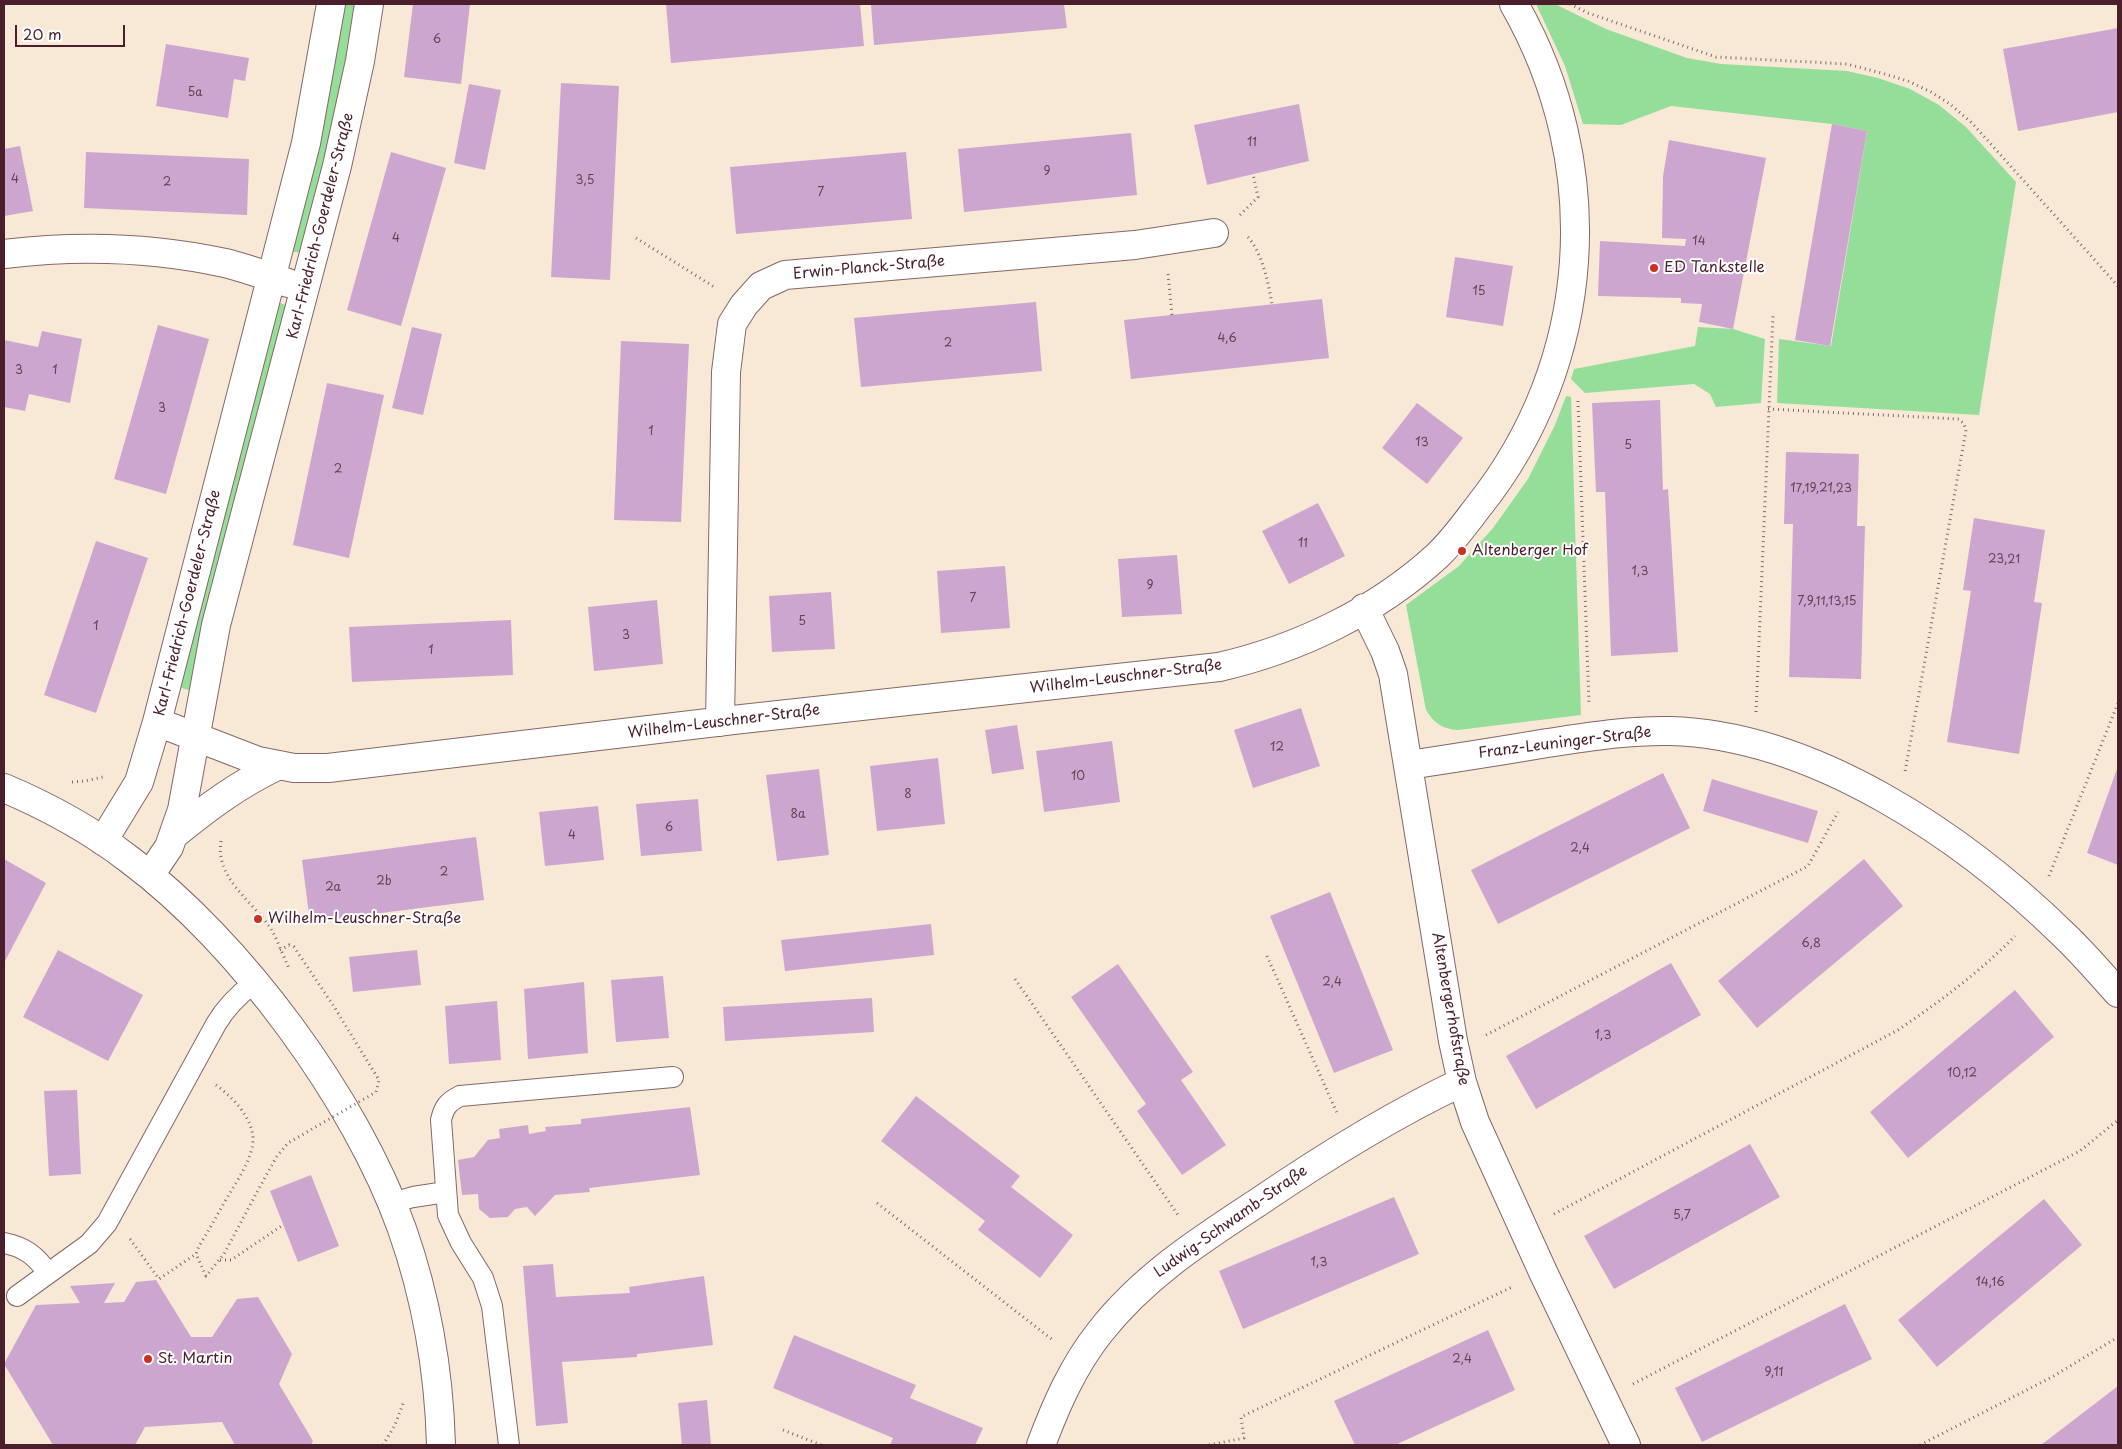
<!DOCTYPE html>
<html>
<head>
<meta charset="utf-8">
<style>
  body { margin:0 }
  #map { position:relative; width:2122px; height:1449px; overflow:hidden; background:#f7e9d6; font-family:"Playpen Sans",sans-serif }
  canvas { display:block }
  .frame { position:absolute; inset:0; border:5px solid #4a1f2b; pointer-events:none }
  .scale { position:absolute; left:15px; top:25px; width:110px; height:22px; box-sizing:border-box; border:2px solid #4a1f2b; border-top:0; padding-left:6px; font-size:15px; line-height:18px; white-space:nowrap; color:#4a1f2b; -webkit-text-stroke:4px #fff; paint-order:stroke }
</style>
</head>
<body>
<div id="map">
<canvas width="2122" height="1449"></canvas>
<div class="frame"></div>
<div class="scale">20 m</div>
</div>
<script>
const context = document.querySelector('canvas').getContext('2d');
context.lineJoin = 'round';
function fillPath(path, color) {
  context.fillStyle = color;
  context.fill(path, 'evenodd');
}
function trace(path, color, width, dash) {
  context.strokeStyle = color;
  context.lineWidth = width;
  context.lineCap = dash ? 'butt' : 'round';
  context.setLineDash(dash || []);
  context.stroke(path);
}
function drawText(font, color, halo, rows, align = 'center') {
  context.font = font + ' "Playpen Sans",sans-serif';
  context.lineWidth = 4;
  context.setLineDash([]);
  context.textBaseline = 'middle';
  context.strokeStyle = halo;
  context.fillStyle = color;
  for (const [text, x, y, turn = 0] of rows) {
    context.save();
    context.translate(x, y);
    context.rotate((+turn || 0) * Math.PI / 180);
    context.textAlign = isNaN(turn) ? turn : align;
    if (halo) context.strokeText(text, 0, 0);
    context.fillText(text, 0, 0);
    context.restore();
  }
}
fillPath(new Path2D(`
  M342 4H356L333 123 302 253 289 251Z
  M1536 4H1555L1606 29 1687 58 1721 64 1847 71 1878 78 1910 89 1939 105 1966 127 2016 182 1979 415 1777 403 1779 339 1831 346 1867 131 1832 124 1671 106 1621 125 1583 124 1565 66Z
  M277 302 289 306 192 691 178 687Z
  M1698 327 1733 329 1765 339 1761 403 1716 407 1710 394 1694 384 1585 393 1571 379 1574 369 1695 346Z
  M1566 396 1571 397 1581 715 1458 730C1442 729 1434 723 1426 710L1406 605 1459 566 1493 528 1528 479 1555 425Z`), '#95de99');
fillPath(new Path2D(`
  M413 4H470L461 84 404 77Z
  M666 4H860L864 46 671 63Z
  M871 4H1064L1067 28 874 45Z
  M2118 28V112L2018 131 2003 49Z
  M166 44 249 58 245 81 234 79 228 118 156 106Z
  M561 83 619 86 610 280 551 277Z
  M469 84 501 90 485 170 454 163Z
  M1299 104 1309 161 1207 185 1194 125Z
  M1832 124 1867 131 1830 346 1795 340Z
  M1131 133 1137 195 964 212 958 149Z
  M1669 140 1766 158 1733 329 1699 322 1702 304 1681 303V298L1598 296 1600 241 1685 246 1686 239 1662 238 1663 176Z
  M20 146 33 211 4 216V149Z
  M86 152 249 159 247 215 84 208Z
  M391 152 446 168 401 326 347 310Z
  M906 152 912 219 736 234 730 167Z
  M1455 257 1513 266 1503 326 1446 317Z
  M1322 299 1329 358 1131 379 1124 320Z
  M1036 302 1042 371 861 387 854 318Z
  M158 325 209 339 166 494 114 479Z
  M412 327 442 334 423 415 392 408Z
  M42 331 82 339 70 403 29 394 25 411 4 407V340L38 347Z
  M621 341 689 344 681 522 614 520Z
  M327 383 384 395 349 558 293 545Z
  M1660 400 1663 490 1668 489 1678 652 1611 656 1605 492H1596L1592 403Z
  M1417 403 1463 438 1427 484 1382 448Z
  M1786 452 1859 454 1857 526H1865L1861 679 1789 677 1793 524H1784Z
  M1318 503 1345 556 1289 584 1262 531Z
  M1974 518 2045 530 2034 602 2042 603 2019 754 1947 742 1971 591 1963 590Z
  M96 541 148 558 96 713 44 695Z
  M1177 555 1182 614 1122 617 1118 559Z
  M1005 566 1010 628 941 633 937 571Z
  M831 592 835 649 772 652 769 596Z
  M657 600 663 664 594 671 588 607Z
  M511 620 513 675 352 682 349 627Z
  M1301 708 1320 766 1253 788 1234 730Z
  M1017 725 1024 769 992 774 985 730Z
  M1112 741 1120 802 1044 812 1036 751Z
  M938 758 945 824 877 831 870 766Z
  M2118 766V865L2087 853Z
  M819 769 829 855 777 861 766 775Z
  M1663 773 1690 828 1498 924 1471 870Z
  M1712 779 1818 811 1808 843 1703 811Z
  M698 799 702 851 641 856 636 804Z
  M598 806 604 860 545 866 539 812Z
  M476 837 484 900 310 922 302 860Z
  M4 859 46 883 4 963Z
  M1864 859 1903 906 1757 1028 1718 981Z
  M1330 892 1393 1050 1334 1073 1270 916Z
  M931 924 934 955 785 971 781 940Z
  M58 950 143 995 108 1061 23 1017Z
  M417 950 421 985 353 992 349 957Z
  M1671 963 1701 1015 1536 1109 1506 1056Z
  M1118 964 1193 1072 1181 1080 1226 1145 1182 1175 1137 1111 1146 1104 1071 997Z
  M663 976 669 1038 616 1042 611 980Z
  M584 982 588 1053 528 1059 524 989Z
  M2015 990 2054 1037 1908 1158 1870 1112Z
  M872 998 874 1032 725 1041 723 1007Z
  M497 1001 501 1060 449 1064 445 1006Z
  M77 1090 81 1174 49 1176 44 1091Z
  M916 1096 1020 1176 1011 1187 1073 1235 1040 1278 978 1230 985 1221 881 1141Z
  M690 1107 700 1175 589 1188 590 1192 555 1195 535 1216 527 1207 515 1209 508 1217 490 1218 479 1209 478 1194 462 1195 458 1160 474 1157 488 1140 500 1138 499 1129 528 1125 529 1134 546 1131 545 1127 581 1124V1119Z
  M1750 1144 1780 1197 1614 1289 1584 1236Z
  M311 1175 339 1246 298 1262 270 1191Z
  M1394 1197 1419 1254 1243 1329 1219 1271Z
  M2044 1199 2082 1245 1937 1367 1898 1320Z
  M553 1264 556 1297 630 1293 629 1287 704 1276 713 1345 637 1354V1357L562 1362 568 1423 536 1426 523 1266Z
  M156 1280 191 1337H212L237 1299 258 1297 292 1354 279 1384 313 1441 311 1445H235L222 1422 145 1427 135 1445H53L4 1364 36 1305 80 1303 70 1286 115 1283 104 1303 124 1302 136 1282Z
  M1845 1304 1872 1359 1702 1442 1675 1388Z
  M1488 1330 1515 1390 1395 1445H1355L1334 1401Z
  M794 1335 916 1385 910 1398 983 1428 975 1445H890L893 1438 773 1388Z
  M2118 1386V1445H2041Z
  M707 1400 711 1445H682L678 1403Z`), '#cda6d0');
const lane = new Path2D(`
  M392 1203 413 1197 446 1192
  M4 1243C25 1247 36 1256 48 1273
  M17 1296 89 1244 107 1223 216 1024C226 1007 238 995 254 983
  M509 1445 492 1306 483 1278 461 1243 448 1215 441 1120C444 1107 448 1102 460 1096L673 1077`);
const street = new Path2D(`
  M4 254C78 245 152 247 225 263 246 268 267 276 288 283
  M1364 608 1385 651 1393 674 1453 1041 1462 1082 1475 1122 1543 1272 1626 1445
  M157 722 258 761 294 768H328L742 719 1219 667C1298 649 1377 611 1437 556 1453 541 1465 524 1478 507 1594 362 1606 165 1514 4
  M720 722 726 372 732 324 744 305 761 286 785 275 1135 245 1214 233
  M1409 765C1455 758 1501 751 1547 743 1588 737 1629 730 1670 731 1814 735 1964 837 2064 935 2083 953 2100 973 2118 993
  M175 834C208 807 239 784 277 766
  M103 841 139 782 157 722 306 143 331 4
  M150 875 169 847 182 810 216 625 337 166 360 61 369 4
  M1041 1445C1056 1405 1073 1366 1100 1332 1143 1277 1199 1241 1257 1203 1323 1158 1390 1116 1462 1082`);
const secondary = new Path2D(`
  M4 788C49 807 91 830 130 860 240 942 356 1100 402 1229 427 1300 439 1370 441 1445`);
trace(lane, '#876667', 22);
trace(street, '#876667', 30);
trace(secondary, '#876667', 30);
trace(new Path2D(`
  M1570 4 1588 13 1716 57 1847 64 1881 73 1908 81 1931 92 1950 104 1972 123 2118 286
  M1240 215 1258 197 1253 174
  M1248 237C1263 255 1268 282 1272 304
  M636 238 716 288
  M1168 274 1172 315
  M1578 401 1589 704
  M1768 409 1959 419 1964 424 1966 430 1905 772
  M1756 712 1773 315
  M72 782 85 781 103 777
  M221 841C215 879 252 900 271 929 278 941 283 956 289 968
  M2049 876 2118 703
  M280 950 289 945 294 947 333 1005
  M1267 956 1337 1113
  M1015 979 1178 1215
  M1486 1035 1808 866 1838 812
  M216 1085C235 1099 258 1123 252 1148 248 1165 238 1179 230 1193 219 1211 210 1229 199 1246L196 1254 206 1276 224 1254 257 1192
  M877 1203 1054 1341
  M1554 1214 1898 1030C1939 1002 1980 972 2015 936
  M130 1239 159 1279 196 1254
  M220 1260H231L283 1225
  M1633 1384 2080 1151 2118 1120
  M783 1430 821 1445
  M383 1445 395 1425 404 1401
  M1209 1445 1244 1438 1241 1417 1514 1286
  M1920 1445 2052 1377 2118 1337`), '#876667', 3, [1, 4]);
trace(lane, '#fff', 20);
trace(street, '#fff', 28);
trace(secondary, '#fff', 28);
trace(new Path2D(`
  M257 1192 277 1156 288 1143 376 1092 379 1080 333 1005`), '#876667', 3, [1, 4]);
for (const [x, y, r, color] of [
  [1654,268,5,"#c8321e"],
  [1462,551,5,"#c8321e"],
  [258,919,5,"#c8321e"],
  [148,1359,5,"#c8321e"]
]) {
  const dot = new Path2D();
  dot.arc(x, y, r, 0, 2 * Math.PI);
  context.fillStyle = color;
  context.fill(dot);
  trace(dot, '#fff', 2);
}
drawText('12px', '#6b4154', null, [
  ["6",437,40],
  ["5a",195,93],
  ["11",1252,143],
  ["9",1047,172],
  ["4",15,180],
  ["3,5",585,181],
  ["2",167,183],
  ["7",821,193],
  ["4",396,239],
  ["14",1699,242],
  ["15",1479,292],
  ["4,6",1227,339],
  ["2",948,344],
  ["3",19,371],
  ["1",55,371],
  ["3",162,409],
  ["1",651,432],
  ["13",1422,443],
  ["5",1628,446],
  ["2",338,470],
  ["17,19,21,23",1821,489],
  ["11",1303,544],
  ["23,21",2004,560],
  ["1,3",1640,572],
  ["9",1150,586],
  ["7",973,599],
  ["7,9,11,13,15",1827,602],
  ["5",802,622],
  ["1",96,627],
  ["3",626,636],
  ["1",431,651],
  ["12",1277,748],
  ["10",1078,777],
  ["8",908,795],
  ["8a",798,815],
  ["6",669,828],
  ["4",572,836],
  ["2,4",1580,849],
  ["2",444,873],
  ["2b",384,882],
  ["2a",333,888],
  ["6,8",1811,944],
  ["2,4",1332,983],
  ["1,3",1603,1036],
  ["10,12",1962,1074],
  ["5,7",1682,1216],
  ["1,3",1319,1263],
  ["14,16",1990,1283],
  ["2,4",1462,1360],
  ["9,11",1774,1373]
]);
drawText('15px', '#4a1f2b', '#fff', [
  ["Karl-Friedrich-Goerdeler-Straße",321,226,-76],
  ["Erwin-Planck-Straße",869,268,-5],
  ["Karl-Friedrich-Goerdeler-Straße",188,603,-76],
  ["Wilhelm-Leuschner-Straße",1126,677,-7],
  ["Wilhelm-Leuschner-Straße",724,722,-7],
  ["Franz-Leuninger-Straße",1565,743,-7],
  ["Altenbergerhofstraße",1450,1009,80],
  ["Ludwig-Schwamb-Straße",1231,1222,-35]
]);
drawText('15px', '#4a1f2b', '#fff', [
  ["ED Tankstelle",1664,268],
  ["Altenberger Hof",1472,551],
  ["Wilhelm-Leuschner-Straße",268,919],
  ["St. Martin",158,1359]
], 'left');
</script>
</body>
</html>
